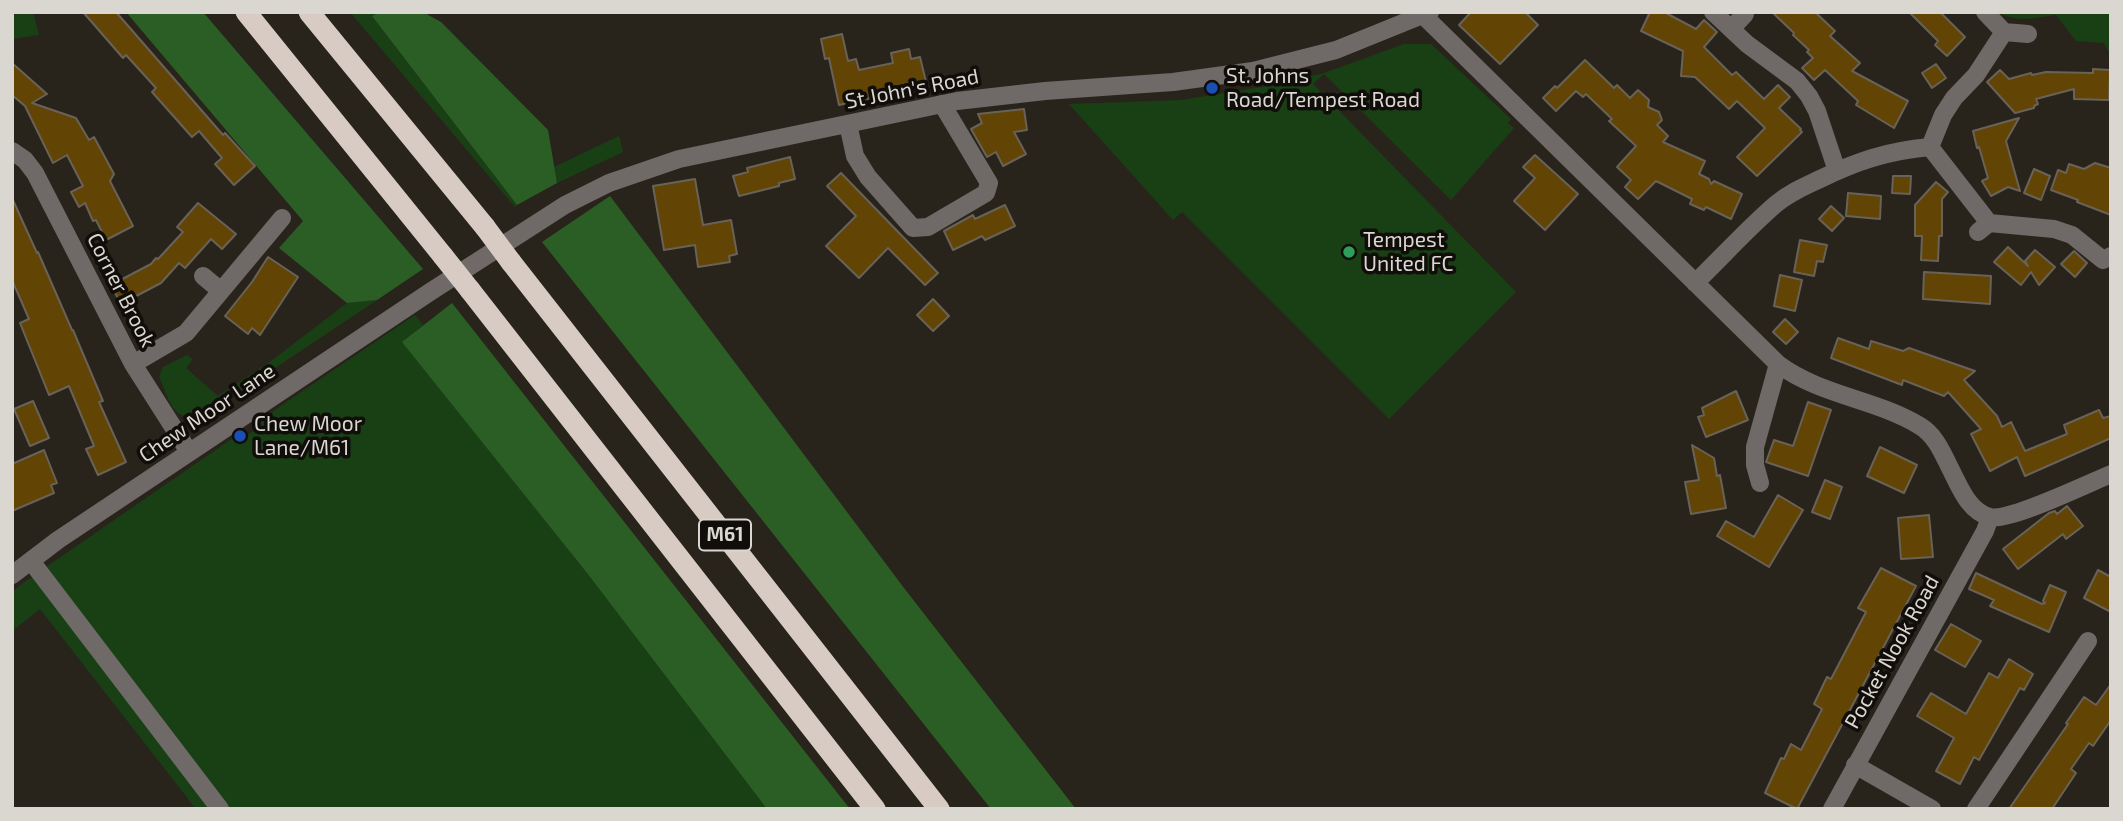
<!DOCTYPE html>
<html>
<head>
<meta charset="utf-8">
<style>
  body { margin:0 }
  #map { position:relative; width:2123px; height:821px; overflow:hidden; background:#29241b; font-family:"Exo 2",sans-serif }
  canvas { display:block }
  .frame { position:absolute; inset:0; border:14px solid #dad6d0; pointer-events:none }
</style>
</head>
<body>
<div id="map">
<canvas width="2123" height="821"></canvas>
<div class="frame"></div>
</div>
<script>
const context = document.querySelector('canvas').getContext('2d');
context.lineJoin = 'round';
function fillPath(path, color) {
  context.fillStyle = color;
  context.fill(path, 'evenodd');
}
function trace(path, color, width, dash) {
  context.strokeStyle = color;
  context.lineWidth = width;
  context.lineCap = dash ? 'butt' : 'round';
  context.setLineDash(dash || []);
  context.stroke(path);
}
function drawText(font, color, halo, rows, align = 'center') {
  context.font = font + ' "Exo 2",sans-serif';
  context.lineWidth = 7;
  context.setLineDash([]);
  context.textBaseline = 'middle';
  context.strokeStyle = halo;
  context.fillStyle = color;
  for (const [text, x, y, turn = 0] of rows) {
    context.save();
    context.translate(x, y);
    context.rotate((+turn || 0) * Math.PI / 180);
    context.textAlign = isNaN(turn) ? turn : align;
    if (halo) context.strokeText(text, 0, 0);
    context.fillText(text, 0, 0);
    context.restore();
  }
}
fillPath(new Path2D(`
  M12 12H33L39 35 12 39Z
  M350 12H380L372 16 517 205 515 207Z
  M1998 12H2111V56L2104 43 2076 41 2056 15C2034 18 2017 23 1998 12Z
  M1404 44H1431L1511 119 1508 123 1514 128 1451 200 1324 74 1313 84 1516 292 1389 419 1182 212 1173 220 1069 104 1181 100 1262 87 1324 73Z
  M619 136 623 152 557 183 554 167Z
  M377 300 200 418C171 420 170 400 159 377L163 367 187 355 193 359 186 368 218 396 271 361 347 303Z
  M415 315 423 325 403 342 587 573 767 809H196L40 609 12 631V592L23 583 233 438 236 443 259 427 257 422Z`), '#184014');
fillPath(new Path2D(`
  M126 12H203L423 269 377 300 347 303 279 248 303 221Z
  M380 12H423L441 22 548 130 557 183 517 205 372 16Z
  M610 196 904 588 1076 809H991L542 242Z
  M452 303 850 809H767L587 573 402 342Z`), '#2b5e25');
const building = new Path2D(`
  M83 12H116L223 135 225 133 255 166 234 185 215 164 222 158 199 131 192 137 152 92 156 88 126 55 123 58Z
  M1471 12H1525L1538 25 1500 64 1459 25Z
  M1650 12H1664L1696 29 1704 20 1717 32 1704 47 1732 75 1736 72 1764 99 1778 85 1790 97 1779 108 1801 129 1800 130 1802 132 1757 176 1737 157 1765 128 1737 101 1729 109 1695 77 1681 76 1683 51 1641 31Z
  M1772 12H1815L1835 31 1830 36 1860 63 1852 71 1908 101 1894 128 1856 105 1858 101 1825 70 1814 80 1802 68 1813 58 1807 52 1809 50 1793 35 1794 33Z
  M1909 12H1940L1965 37 1947 56 1935 45 1938 41Z
  M842 34 848 61 856 59 859 70 893 63 891 53 909 49 911 59 920 57 927 86 839 105 829 58 825 59 821 39Z
  M1585 60 1614 88 1617 85 1630 98 1638 90 1649 100 1648 107 1659 112 1662 120 1657 125 1668 136 1663 142 1705 161 1699 174 1709 179 1711 184 1714 181 1742 194 1731 219 1706 207 1704 210 1690 204 1692 199 1656 181 1638 199 1625 187 1631 180 1617 167 1636 146 1609 121 1612 119 1586 94 1583 97 1576 91 1556 111 1543 98 1555 86 1557 88Z
  M12 63 47 94 32 103 76 118 89 140 94 137 114 174 110 181 133 226 106 240 96 220 93 221 85 203 79 207 71 192 83 186 67 155 53 163 25 106 12 95Z
  M1936 64 1946 78 1932 88 1922 73Z
  M2093 69 2110 70 2109 100 2074 99V89L2036 99 2038 104 2034 106V108L2015 113 1987 82 2000 70 2009 79 2031 73 2032 75 2046 72 2093 73Z
  M1024 109 1027 130 1014 132 1026 154 1003 166 996 152 987 157 971 129 982 123 978 114Z
  M2019 118 2006 141 2020 191 2008 187 1991 196 1982 181 1988 178 1979 147 1977 148 1973 131Z
  M1535 155 1578 194 1545 230 1514 201 1535 178 1523 167Z
  M790 157 795 179 779 183V186L739 196 733 176 748 172 747 168Z
  M2095 163 2111 168V215L2077 202 2078 200 2051 190 2058 170 2066 173 2069 164 2084 169Z
  M2034 169 2050 176 2041 200 2024 193Z
  M841 173 938 273 925 285 888 248 859 278 826 246 856 216 827 186Z
  M1893 176H1911L1910 194 1892 193Z
  M695 179 703 225 731 220 737 254 729 256 730 262 698 267 695 245 664 250 653 186Z
  M1936 182 1948 192 1942 199V236H1939L1938 261 1921 260 1922 236H1915V205Z
  M1848 193 1881 196 1880 219 1846 216Z
  M12 198 37 253 38 252 72 330H73L103 401 99 402 126 462 98 475 86 449 94 446 69 386 49 395 20 323 29 319 12 280Z
  M198 203 236 234 222 249 211 239 185 268 179 263 161 283 121 304 111 285 151 264 156 258 158 259 183 232 177 227Z
  M1005 205 1015 226 985 240 982 236 953 250 944 231 973 215 975 219Z
  M1831 206 1844 218 1832 231 1819 219Z
  M1800 240 1827 245 1823 262 1817 261 1814 276 1794 272Z
  M2008 247 2028 266 2025 261 2035 250 2055 267 2039 285 2031 272 2021 285 1994 262Z
  M2074 251 2087 263 2075 277 2061 264Z
  M268 257 298 277 260 335 252 328 248 334 225 316 252 282Z
  M1924 272 1991 276 1990 304 1923 299Z
  M1780 275 1802 280 1795 311 1774 306Z
  M933 299 949 316 933 331 917 315Z
  M1785 319 1798 332 1786 344 1773 332Z
  M1838 338 1869 349 1871 341 1903 351 1909 348 1975 371 1964 380 1997 416 2002 427 2011 422 2025 451 2067 434 2064 425 2099 410 2103 418 2111 416V438L2025 476 2017 457 1990 471 1971 434 1981 429 1948 392 1944 396 1903 380 1902 385 1831 358Z
  M1736 391 1748 420 1706 437 1698 417 1704 415 1702 408Z
  M33 401 49 438 30 446 14 409Z
  M1808 402 1831 410 1808 476 1766 462 1774 440 1793 446Z
  M1692 445 1714 458 1717 476 1720 475 1726 508 1691 514 1685 482 1699 480Z
  M1880 447 1917 465 1904 493 1867 476Z
  M44 450 57 483 51 485 54 493 12 511V464Z
  M1825 480 1842 487 1830 519 1812 512Z
  M1778 495 1803 510 1769 567 1717 536 1726 521 1754 537Z
  M2067 506 2083 526 2066 539 2063 534 2018 569 2003 549 2049 513 2055 511 2057 514Z
  M1929 515 1933 557 1901 559 1898 518Z
  M1881 568 1916 586 1797 809 1765 793 1781 758 1784 759 1791 744 1801 750 1822 709 1814 704 1827 677 1831 679 1866 612 1858 608Z
  M2098 570 2111 577V612L2084 598Z
  M1976 573 2042 604 2045 603 2043 601 2050 585 2066 592 2049 632 1990 606 1994 600 1969 589Z
  M1951 624 1981 641 1965 667 1935 650Z
  M2009 659 2033 674 2024 690 2020 688 1979 760 1974 757 1960 784 1936 771 1954 738 1917 716 1931 693 1966 714 1989 673 1998 678Z
  M2111 684V720L2093 746 2089 743 2071 769 2076 773 2052 809H2009L2068 724 2066 723 2084 697 2096 705Z`);
fillPath(building, '#624404');
trace(building, '#686258', 2);
trace(new Path2D(`
  M1713 12 1747 44 1797 81 1809 96 1817 111 1837 171
  M1985 12 2004 32 2028 34
  M1424 16 1778 364C1821 396 1876 399 1920 426 1937 436 1944 457 1953 474 1961 490 1970 512 1990 517 2009 522 2089 483 2111 474
  M1731 29 1745 14
  M848 124 855 156 868 177 913 228 928 227 986 193 989 183 942 104
  M1930 147 1989 223
  M12 151 25 160 35 173 133 364 189 452
  M1978 232 1989 223 2054 229 2072 235 2103 260 2111 256
  M203 276 221 291
  M1695 283C1722 257 1748 228 1776 204 1789 193 1803 187 1818 180 1857 161 1887 151 1930 147L1943 115 1954 98 1976 75 2004 32
  M133 364 186 333 282 218
  M1760 483 1755 465V447L1778 364
  M31 561 220 809
  M12 575 58 540 430 292 565 205 609 183 679 159 957 101 1045 91 1173 82 1253 71 1336 50 1430 12
  M1855 765 1932 809
  M1832 809 1985 531 1990 517
  M1976 809 2088 641`), '#6f6a67', 18);
trace(new Path2D(`
  M246 12 443 256
  M309 12 485 227
  M511 262 939 809
  M470 290 875 809`), '#d7cbc3', 21);
trace(new Path2D(`
  M485 227 511 262
  M443 256 470 290`), '#d7cbc3', 21);
for (const [x, y, r, color] of [
  [1212,88,7,"#1a4fb4"],
  [1349,252,7,"#2e9e5b"],
  [240,436,7,"#1a4fb4"]
]) {
  const dot = new Path2D();
  dot.arc(x, y, r, 0, 2 * Math.PI);
  context.fillStyle = color;
  context.fill(dot);
  trace(dot, '#100d0a', 2.5);
}
for (const [x, y, w] of [
  [725,535,52]
]) {
  const box = new Path2D();
  box.roundRect(x - w / 2, y - 15.5, w, 31, 5);
  context.fillStyle = '#100d0a';
  context.fill(box);
  trace(box, '#dad6d0', 2);
}
drawText('bold 19px', '#dad6d0', null, [
  ["M61",725,535]
]);
drawText('21px', '#dad6d0', '#100d0a', [
  ["St. Johns",1226,76],
  ["Road/Tempest Road",1226,100],
  ["Tempest",1363,240],
  ["United FC",1363,264],
  ["Chew Moor",254,424],
  ["Lane/M61",254,448]
], 'left');
drawText('21px', '#dad6d0', '#100d0a', [
  ["St John's Road",912,89,-11],
  ["Corner Brook",121,290,63],
  ["Chew Moor Lane",207,413,-34],
  ["Pocket Nook Road",1892,652,-61]
]);
</script>
</body>
</html>
